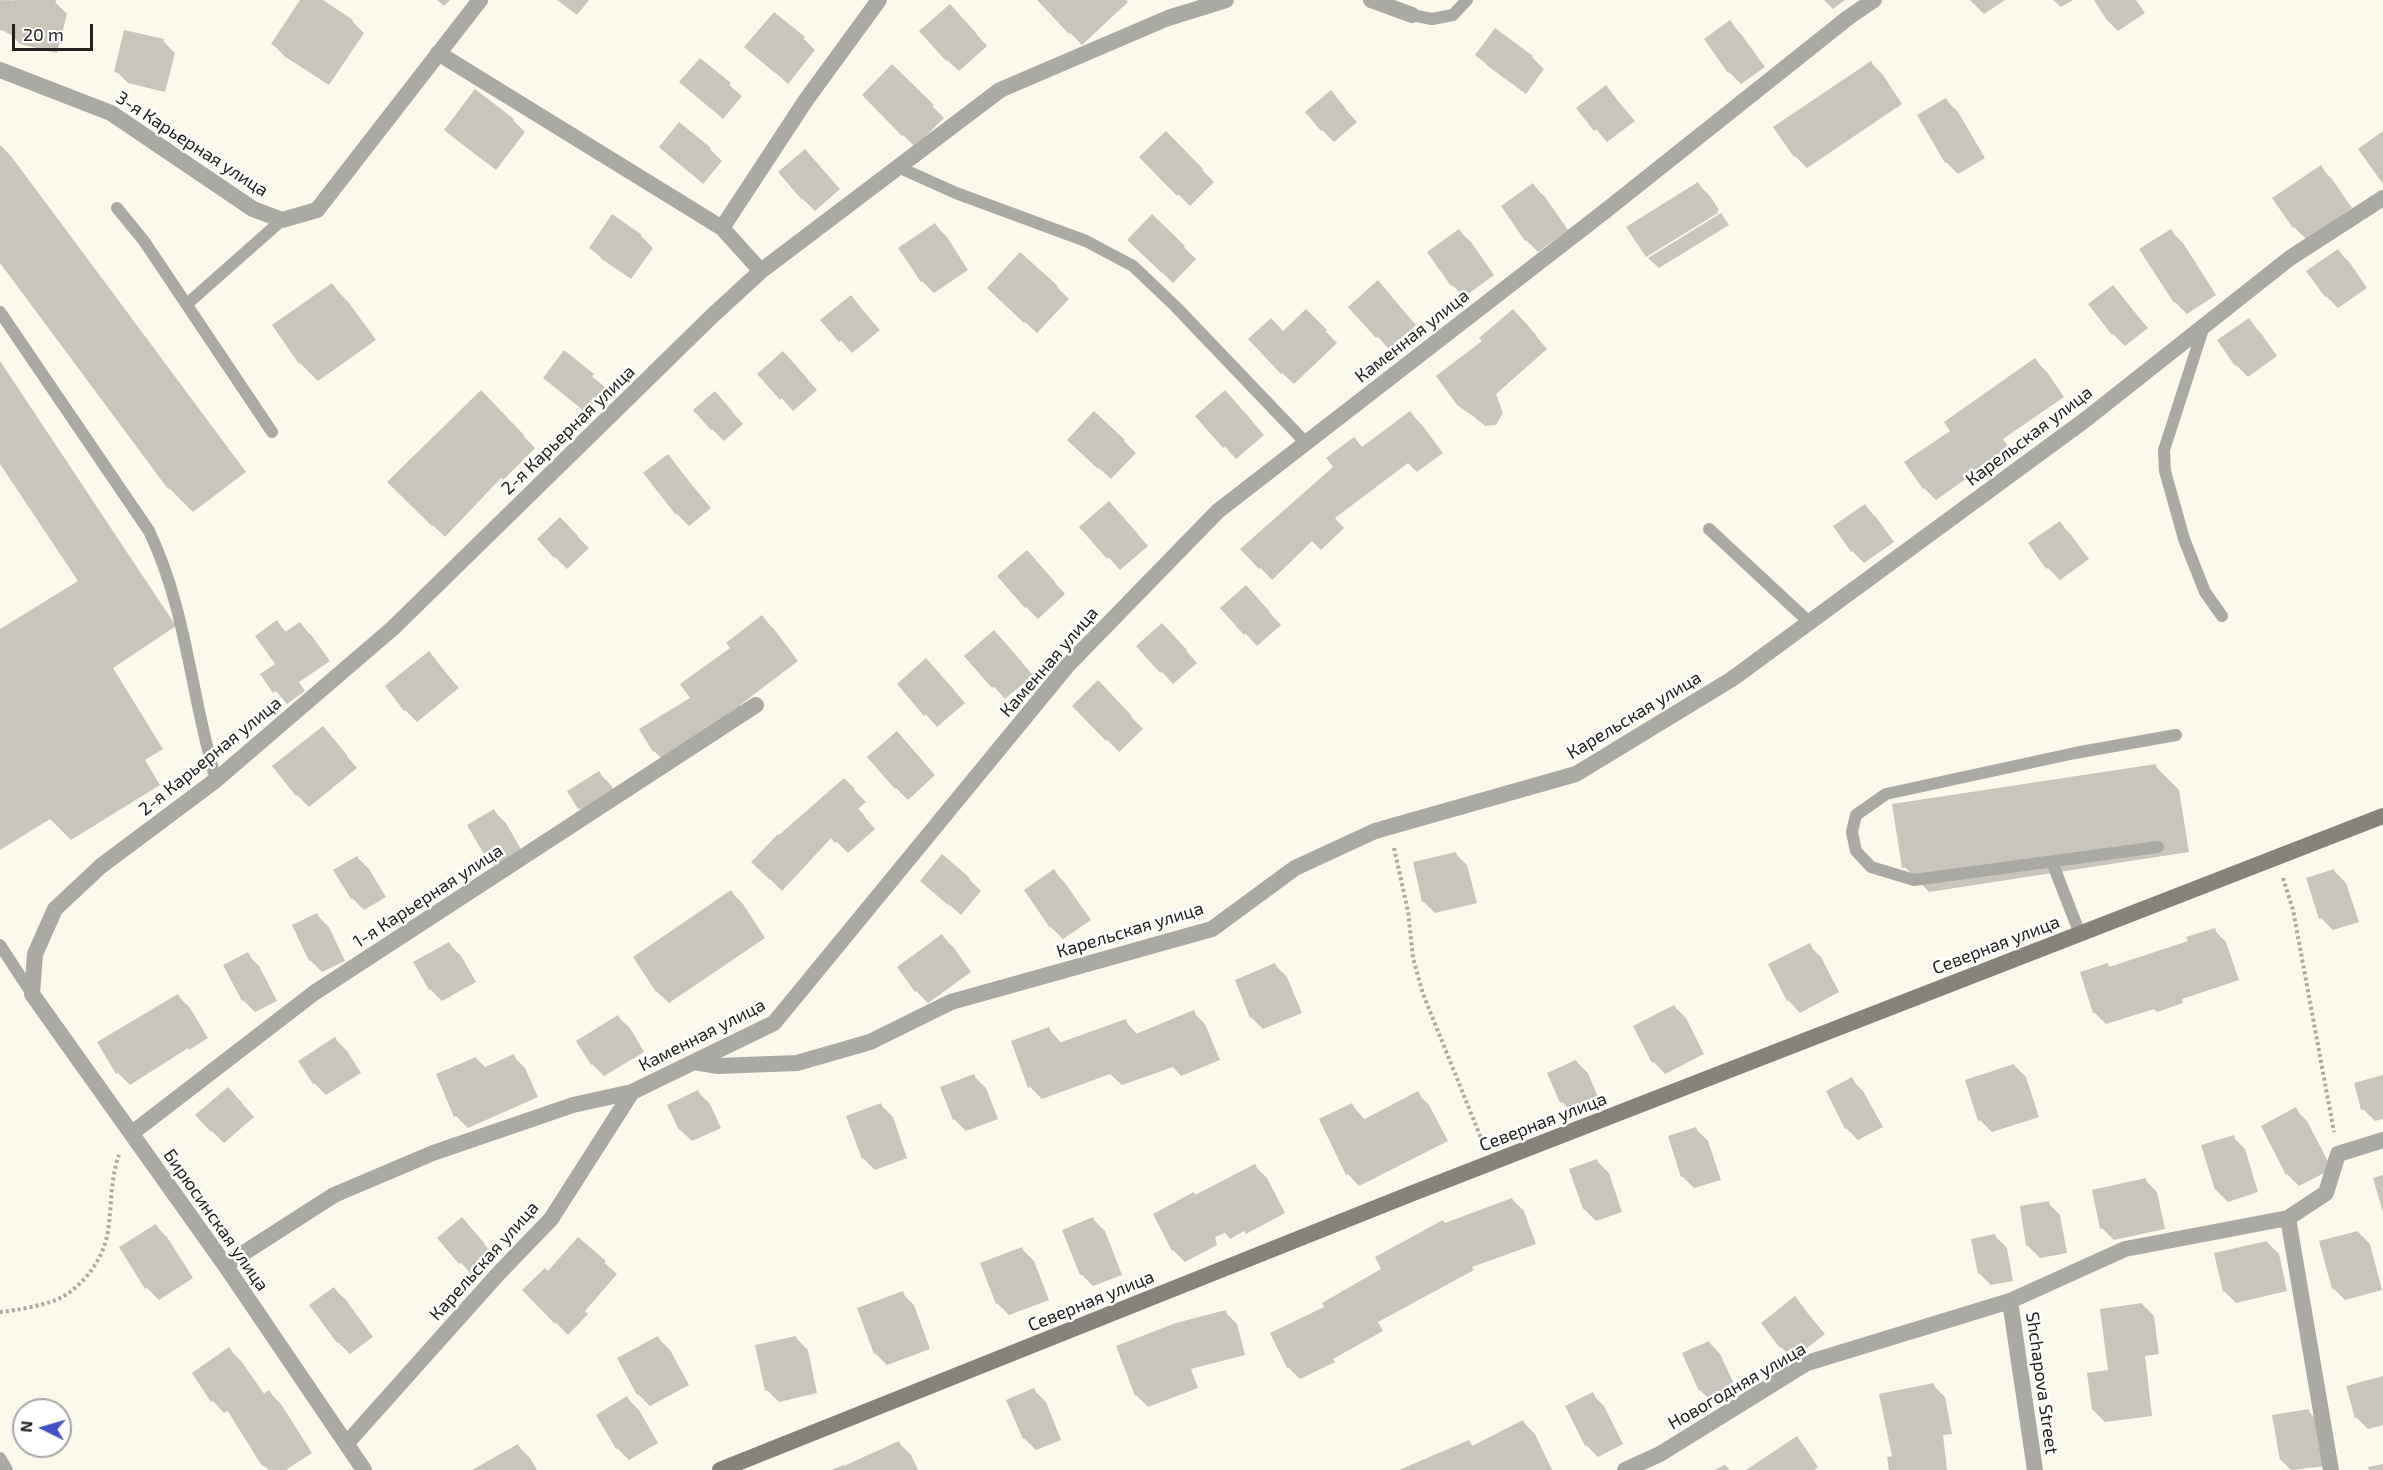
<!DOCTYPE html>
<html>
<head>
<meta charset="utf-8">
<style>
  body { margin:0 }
  #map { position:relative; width:2383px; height:1470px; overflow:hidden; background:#fbf8ec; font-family:"Exo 2",sans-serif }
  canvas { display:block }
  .north { position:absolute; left:12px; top:1398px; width:60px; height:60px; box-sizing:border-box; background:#fff; border:2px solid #a7a7a5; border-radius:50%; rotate:275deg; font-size:16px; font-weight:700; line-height:24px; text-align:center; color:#23221d }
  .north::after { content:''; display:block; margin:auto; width:21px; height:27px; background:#4250c4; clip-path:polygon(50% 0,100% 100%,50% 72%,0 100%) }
  .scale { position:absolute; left:12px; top:24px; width:81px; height:27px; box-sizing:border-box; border:3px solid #23221d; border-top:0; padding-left:8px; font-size:18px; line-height:21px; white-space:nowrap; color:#23221d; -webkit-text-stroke:4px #fff; paint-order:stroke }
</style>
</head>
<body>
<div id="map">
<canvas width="2383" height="1470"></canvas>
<div class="north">N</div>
<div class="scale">20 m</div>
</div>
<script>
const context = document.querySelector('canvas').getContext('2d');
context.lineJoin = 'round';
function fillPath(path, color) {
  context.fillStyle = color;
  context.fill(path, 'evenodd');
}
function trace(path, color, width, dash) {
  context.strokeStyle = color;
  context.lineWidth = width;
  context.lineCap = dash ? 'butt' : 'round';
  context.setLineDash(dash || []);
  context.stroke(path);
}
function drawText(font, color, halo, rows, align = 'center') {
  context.font = font + ' "Exo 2",sans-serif';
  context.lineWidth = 5;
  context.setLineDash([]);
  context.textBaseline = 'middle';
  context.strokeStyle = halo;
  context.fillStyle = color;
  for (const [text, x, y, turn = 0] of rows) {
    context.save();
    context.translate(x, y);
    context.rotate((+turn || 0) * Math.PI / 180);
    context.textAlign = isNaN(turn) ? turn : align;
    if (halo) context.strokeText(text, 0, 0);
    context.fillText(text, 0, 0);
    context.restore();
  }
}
fillPath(new Path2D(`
  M0 0 55 2 67 14 57 53 20 44 8 32 0 30Z
  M302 0H321L352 21 364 33 329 85 284 56 273 44Z
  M437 0H450L444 6Z
  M557 0H589L577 15Z
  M1058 0H1126L1128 2 1082 45 1048 10Z
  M1824 0H1845L1833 9Z
  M1970 0H2005L1984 14Z
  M2053 0H2073L2061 7Z
  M2094 0H2136L2145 13 2118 31 2106 19Z
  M962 18 987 46 959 71 947 60Z
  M1729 22 1741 34 1765 67 1741 84 1729 72Z
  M1496 30 1532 57 1544 69 1526 94 1489 67 1477 55Z
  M804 39 815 50 788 84 747 47Z
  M163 41 175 53 165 92 128 83 116 71Z
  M700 60 742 96 723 119 681 82Z
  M1871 63 1883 75 1902 104 1807 168 1795 156Z
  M892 66 944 118 915 147 864 95Z
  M1606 87 1635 121 1607 142 1579 109Z
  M475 91 513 120 525 132 496 170 458 141 446 129Z
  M1330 92 1357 122 1334 142 1322 130Z
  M1946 100 1958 112 1985 158 1958 174 1946 162Z
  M1166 133 1214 182 1190 206 1141 157Z
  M0 145 11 156 246 472 193 512 169 488 0 261Z
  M661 147 710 149 722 161 703 184Z
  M817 163 840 189 815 211 803 199Z
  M2320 167 2332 179 2352 208 2306 239 2294 227 2274 198Z
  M1698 184 1710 196 1719 210 1648 255V257L1628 227Z
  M1533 185 1545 197 1568 230 1538 252 1526 240Z
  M1721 213 1729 225 1659 268 1648 258Z
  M1152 216 1196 259 1173 283 1141 252Z
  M935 225 947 237 968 270 934 293 922 281Z
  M1459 231 1471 242 1494 275 1464 297 1452 285 1429 252Z
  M2171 231 2183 243 2216 295 2187 314 2175 302Z
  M641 236 653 248 631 279 603 260 591 248Z
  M2338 251 2350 263 2367 288 2338 308 2326 296Z
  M331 284 349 303 376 340 318 381 300 363Z
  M1057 287 1069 299 1037 333 1001 300Z
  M2113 287 2148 328 2125 346 2113 334Z
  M1389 294 1416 325 1389 349 1350 307Z
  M851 297 880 330 852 353 823 320Z
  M1306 311 1337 343 1294 384 1282 373 1284 333Z
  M2248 320 2260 332 2277 356 2248 377 2236 365 2219 340Z
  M1525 323 1547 349 1496 394 1503 413 1496 425 1485 426 1459 404Z
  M564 353 605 387 586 413 545 378Z
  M2035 360 2047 372 2064 397 2003 439 2013 453 1985 474 1980 469 1936 500 1924 488 1952 431Z
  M0 361 176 626 113 668 163 749 145 760 160 785 71 840 50 819 0 850V631L80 582 0 461Z
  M795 365 817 390 793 411 760 374Z
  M481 392 535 448 503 480 501 478 445 537 389 482Z
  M715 393 743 424 724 441 712 429Z
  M1237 404 1264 435 1236 459 1198 416Z
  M1410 413 1422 425 1443 453 1417 472 1408 463 1335 518 1344 528 1321 550 1312 541 1272 580 1242 549 1335 467 1354 439 1363 448Z
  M1124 441 1136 453 1111 479 1081 452Z
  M668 456 711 508 689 526 677 514Z
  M1865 506 1876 517 1894 542 1864 563 1852 551Z
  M1121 515 1148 546 1120 570 1081 527Z
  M560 519 589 548 567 569 555 557Z
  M2060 523 2071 535 2089 559 2060 580 2048 568 2030 543Z
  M1038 564 1065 594 1038 619 1026 607Z
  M1246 587 1281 625 1257 646 1222 608Z
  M762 617 774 629 798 661 740 705 745 712 666 763 654 751 692 698 732 648Z
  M276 622 287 633 300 624 312 636 330 661 299 682 305 691 287 704 262 675 277 664Z
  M994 632 1033 675 1005 699 967 656Z
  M1174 637 1197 663 1173 684 1138 646Z
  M429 653 459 688 417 722 405 710Z
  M938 672 965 703 937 727 899 684Z
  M1098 683 1143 729 1119 752 1074 706Z
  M323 728 357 768 309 807 297 795Z
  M908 744 935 775 908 800 896 788Z
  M2155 766 2179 790 2189 852 1929 892 1905 867Z
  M599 773 611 785 620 801 591 820 579 808Z
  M844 780 866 802 858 809 875 829 848 853 832 837 782 891 753 862Z
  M494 811 506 823 526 858 501 872 489 860 469 826Z
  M1455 853 1467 865 1477 903 1435 913 1423 901Z
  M357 857 369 869 386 897 364 910 352 898 335 870Z
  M1054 871 1065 883 1091 920 1063 939 1051 927Z
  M2334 871 2346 883 2359 922 2333 930 2321 918Z
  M969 879 981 891 961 915 922 881Z
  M731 892 743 904 765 938 669 1003 657 992 635 957Z
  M317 915 329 927 345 961 322 972 310 960Z
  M2214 930 2226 942 2239 980 2182 999 2183 1003 2157 1012 2154 1009 2106 1024 2094 1012 2107 965 2111 968 2190 942Z
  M942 936 954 948 971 972 928 1003 916 991Z
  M449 944 461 956 476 982 442 1001 430 989Z
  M1809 945 1821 957 1839 992 1800 1013 1789 1001 1770 965Z
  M247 954 259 966 277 1001 255 1012 243 1000Z
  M1275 965 1287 977 1302 1013 1263 1029 1251 1017Z
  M178 996 190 1008 208 1038 189 1050 188 1048 130 1085 118 1073Z
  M1674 1006 1686 1018 1704 1054 1665 1074 1654 1062Z
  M1193 1012 1205 1024 1220 1060 1181 1076 1173 1067 1122 1085 1110 1074 1042 1099 1030 1087 1049 1029 1062 1044 1125 1021 1138 1035Z
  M618 1017 630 1028 644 1052 604 1076 592 1064 578 1041Z
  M335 1039 347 1051 361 1073 326 1095 314 1083Z
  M513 1056 525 1068 538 1097 468 1128 456 1116 476 1058 486 1068Z
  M1576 1061 1588 1073 1600 1102 1574 1114 1562 1102Z
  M2014 1065 2026 1077 2039 1117 1992 1132 1980 1120Z
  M974 1076 986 1088 998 1119 966 1131 954 1119Z
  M2383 1077V1119L2375 1121 2363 1109Z
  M1851 1079 1863 1091 1883 1127 1858 1140 1846 1128 1828 1092Z
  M698 1092 710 1104 721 1128 692 1141 680 1130 669 1105Z
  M1417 1093 1429 1105 1448 1141 1359 1186 1348 1174 1352 1105 1365 1120Z
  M240 1101 254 1117 224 1143 212 1131Z
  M881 1105 893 1117 907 1158 875 1170 863 1158Z
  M2295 1109 2307 1121 2332 1169 2299 1186 2287 1174Z
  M1696 1129 1708 1141 1721 1180 1694 1188 1682 1176Z
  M2233 1137 2245 1149 2258 1192 2228 1202 2216 1190Z
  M1597 1161 1609 1173 1622 1212 1596 1221 1584 1209Z
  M1255 1166 1267 1178 1285 1213 1246 1234 1244 1231 1230 1239 1225 1233 1215 1237 1217 1245 1185 1262 1173 1250 1196 1197Z
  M2383 1175V1213L2373 1178Z
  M2145 1180 2157 1192 2165 1229 2114 1240 2102 1228Z
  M1512 1199 1524 1211 1536 1244 1472 1267 1474 1270 1378 1322 1383 1331 1333 1359 1335 1362 1300 1379 1288 1367 1326 1307 1383 1270 1445 1224Z
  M2048 1203 2060 1215 2067 1253 2040 1258 2028 1246Z
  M1093 1219 1105 1231 1122 1275 1093 1286 1081 1274Z
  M155 1225 167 1237 193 1278 159 1300 147 1288Z
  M473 1230 494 1256 472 1275 439 1238Z
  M2358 1232 2370 1244 2382 1290 2345 1300 2333 1288Z
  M1995 1236 2007 1248 2013 1281 1991 1285 1979 1273Z
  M578 1239 617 1274 585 1311 588 1314 568 1335 524 1290 548 1274Z
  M2267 1242 2279 1254 2287 1291 2236 1303 2224 1291Z
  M1022 1249 1034 1261 1049 1300 1009 1315 997 1303Z
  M334 1289 346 1300 373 1337 350 1354 338 1342Z
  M902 1293 914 1305 930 1349 887 1365 875 1353Z
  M1795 1298 1825 1334 1793 1359 1781 1347Z
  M2142 1304 2154 1316 2159 1354 2145 1356 2152 1416 2105 1422 2093 1410Z
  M1225 1312 1237 1324 1245 1355 1191 1369 1198 1388 1148 1407 1136 1395Z
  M658 1338 670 1350 689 1385 650 1406 638 1394Z
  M796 1338 808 1350 817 1393 779 1402 767 1390Z
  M1709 1342 1720 1354 1735 1386 1711 1401 1699 1389Z
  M229 1349 241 1361 265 1395 269 1392 281 1404 312 1453 286 1470H269L263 1465 229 1410 224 1413 213 1401 194 1374Z
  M2383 1377V1425L2368 1429 2356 1417Z
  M1933 1385 1945 1397 1952 1434 1943 1435 1947 1470H1889L1887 1457 1894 1456Z
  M1034 1390 1046 1402 1061 1440 1036 1450 1024 1438Z
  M1592 1394 1604 1406 1623 1444 1598 1457 1586 1445Z
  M627 1398 639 1410 658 1443 629 1460 617 1448Z
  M2308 1411 2320 1423 2327 1466 2291 1470 2281 1460Z
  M1523 1422 1535 1434 1552 1470H1436L1469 1442 1474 1447Z
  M1797 1437 1818 1467 1814 1470H1771Z
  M899 1443 911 1455 918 1470H831L844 1465 846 1467Z
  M518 1446 530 1458 537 1470H476Z
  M2383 1464V1470H2369L2368 1467Z
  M1725 1465 1730 1470H1714Z`), '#0003');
fillPath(new Path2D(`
  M14 0H56L45 42 6 33Z
  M300 0H323L353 20 316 75 271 44Z
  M1037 0H1105L1069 34Z
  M950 4 976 33 946 61 919 31Z
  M774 12 805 37 775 73 744 47Z
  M1730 20 1754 54 1728 73 1704 39Z
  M1495 28 1533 56 1513 84 1475 55Z
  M124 30 164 39 154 81 114 72Z
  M700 58 731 83 710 108 679 82Z
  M1871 61 1891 92 1794 157 1773 127Z
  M892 64 934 105 902 136 862 95Z
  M1606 85 1624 109 1594 131 1576 108Z
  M475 89 514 119 483 160 444 130Z
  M1331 90 1346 109 1321 131 1305 112Z
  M1946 98 1974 146 1945 163 1917 115Z
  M679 122 711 148 690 173 659 147Z
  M1166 131 1203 169 1177 196 1139 157Z
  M2383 131V184L2358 149Z
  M0 148 223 447 168 489 0 263Z
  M805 149 829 177 802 200 778 172Z
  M2321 165 2341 196 2293 228 2272 198Z
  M1698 182 1718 213 1646 257 1626 227Z
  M1533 183 1557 218 1525 241 1501 206Z
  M612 214 642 235 618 268 589 248Z
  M1152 214 1185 246 1161 272 1127 240Z
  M935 223 957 257 921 282 898 248Z
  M1459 229 1483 263 1451 286 1427 252Z
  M2171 229 2206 283 2174 303 2139 249Z
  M2338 249 2357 275 2325 297 2306 271Z
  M1020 252 1058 286 1024 323 987 288Z
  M1378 280 1405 313 1376 338 1348 307Z
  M332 283 359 321 299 364 272 325Z
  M2113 285 2137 315 2112 335 2088 304Z
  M851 295 869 318 839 342 820 320Z
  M1306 309 1327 330 1281 374 1248 339 1271 318 1283 331Z
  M1513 309 1537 336 1485 381 1491 400 1484 414 1471 415 1457 405 1436 376 1482 341 1479 338Z
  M2249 318 2267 344 2235 366 2217 340Z
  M564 350 594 374 573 402 543 378Z
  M783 351 806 377 780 400 757 374Z
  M2035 358 2053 384 1992 426 2003 440 1972 463 1968 457 1923 489 1904 462 1950 431 1944 422Z
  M0 371 153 601 90 643 140 724 122 736 137 760 46 817 31 792 0 811V629L78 581 0 464Z
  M481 390 524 435 490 469 488 467 432 526 387 482Z
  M1225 390 1253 422 1223 448 1195 416Z
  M715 391 732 411 711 430 693 410Z
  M1094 411 1125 440 1098 469 1067 440Z
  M1410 411 1432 440 1404 461 1397 451 1324 505 1334 516 1308 539 1300 530 1259 569 1240 549 1333 467 1326 458 1354 437 1362 447Z
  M668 454 700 496 676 515 643 473Z
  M1109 501 1137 533 1107 559 1079 527Z
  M1865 504 1883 530 1851 552 1833 526Z
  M560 517 578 536 554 558 537 539Z
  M2060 521 2078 547 2046 569 2028 543Z
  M1027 550 1055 582 1025 608 997 576Z
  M1246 585 1270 612 1244 635 1220 608Z
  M762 615 787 648 729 693 734 699 653 752 639 729 690 698 680 684 730 648 726 643Z
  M277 620 285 632 300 622 319 648 288 670 294 678 273 693 260 674 275 664 255 636Z
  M1162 623 1187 650 1160 673 1136 646Z
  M994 630 1022 662 992 688 964 656Z
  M429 651 448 676 404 711 385 686Z
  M926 658 954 690 924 716 897 684Z
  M1098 680 1132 716 1106 741 1072 706Z
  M323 726 347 755 296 796 272 766Z
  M897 731 924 763 895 789 867 757Z
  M2156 764 2166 828 1902 868 1892 804Z
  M599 771 609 788 578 809 567 791Z
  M844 778 855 789 847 797 865 816 835 843 820 826 770 880 751 862 778 834 779 835Z
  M494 809 515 846 488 861 467 825Z
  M1456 852 1465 892 1422 902 1413 862Z
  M942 854 970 878 948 905 920 881Z
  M357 856 375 885 351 899 333 870Z
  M1054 869 1080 908 1050 928 1024 890Z
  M2334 869 2348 910 2319 919 2306 878Z
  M731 890 754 926 656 992 633 957Z
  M317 913 334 949 309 961 292 925Z
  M2215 928 2228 968 2171 987 2172 991 2144 1001 2143 997 2093 1013 2080 972 2108 963 2109 967 2188 941 2186 937Z
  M942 934 960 960 915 992 897 967Z
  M449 942 465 970 429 990 413 962Z
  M1810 943 1828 980 1787 1001 1768 964Z
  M248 952 267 989 242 1001 223 965Z
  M1275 963 1291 1001 1250 1018 1235 980Z
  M178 994 197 1026 176 1039 175 1037 116 1074 97 1042Z
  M1674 1005 1693 1042 1652 1063 1633 1026Z
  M1194 1010 1209 1048 1168 1065 1164 1055 1109 1074 1103 1060 1028 1088 1011 1041 1049 1027 1056 1044 1126 1019 1131 1036Z
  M618 1015 633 1039 591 1065 576 1041Z
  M335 1037 350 1060 313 1084 298 1061Z
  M514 1054 527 1085 454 1117 436 1074 476 1057 481 1069Z
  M1576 1060 1589 1090 1560 1103 1547 1073Z
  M2014 1064 2028 1105 1978 1121 1965 1080Z
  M974 1074 987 1107 953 1120 940 1087Z
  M2383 1075V1104L2361 1110 2354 1083Z
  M1852 1077 1872 1115 1845 1129 1826 1091Z
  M228 1087 243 1104 211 1132 195 1115Z
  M698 1090 710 1116 679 1130 667 1105Z
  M1418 1091 1437 1128 1346 1175 1319 1119 1352 1103 1361 1121Z
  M881 1103 896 1146 862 1159 846 1116Z
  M2296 1107 2321 1156 2286 1175 2261 1126Z
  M1696 1127 1710 1168 1681 1177 1668 1136Z
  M2234 1135 2247 1180 2215 1190 2201 1145Z
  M1597 1159 1611 1200 1583 1209 1569 1169Z
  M1255 1164 1274 1201 1233 1223 1232 1220 1217 1228 1214 1221 1204 1225 1206 1233 1172 1251 1153 1214 1194 1192 1195 1195Z
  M2146 1178 2154 1217 2100 1229 2092 1190Z
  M1512 1198 1525 1232 1461 1255 1463 1258 1367 1309 1373 1319 1322 1347 1324 1350 1287 1368 1270 1333 1324 1307 1322 1303 1381 1269 1375 1257 1443 1220 1445 1223Z
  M2049 1201 2055 1242 2026 1246 2020 1206Z
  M462 1217 484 1243 459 1264 437 1238Z
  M1093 1217 1111 1263 1080 1275 1062 1230Z
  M156 1224 182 1266 145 1289 119 1247Z
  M2358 1231 2371 1278 2332 1289 2319 1241Z
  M1995 1234 2002 1269 1978 1274 1971 1239Z
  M578 1237 606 1261 574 1298 577 1301 555 1324 522 1290 545 1268 548 1271Z
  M2267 1241 2276 1279 2223 1292 2214 1253Z
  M1022 1247 1038 1288 996 1304 980 1263Z
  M334 1287 362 1325 337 1343 309 1305Z
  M903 1291 919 1337 874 1354 857 1308Z
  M1795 1296 1814 1322 1780 1348 1761 1323Z
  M2142 1303 2148 1342 2133 1344 2141 1404 2092 1410 2087 1373 2108 1370 2100 1309Z
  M1226 1310 1234 1343 1180 1357 1187 1376 1135 1396 1116 1346 1176 1323Z
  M658 1336 678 1373 637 1395 617 1358Z
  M796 1336 806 1382 765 1391 755 1345Z
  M1709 1341 1726 1379 1699 1391 1682 1353Z
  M229 1347 262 1395 269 1390 301 1441 262 1466 219 1397 211 1402 192 1373Z
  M2383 1376V1410L2355 1418 2346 1386Z
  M1934 1383 1941 1422 1932 1424 1938 1470H1895L1879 1394Z
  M1034 1388 1051 1428 1023 1439 1006 1400Z
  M1593 1392 1612 1432 1585 1446 1565 1406Z
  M627 1396 647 1430 616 1449 596 1415Z
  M2309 1409 2316 1454 2280 1460 2272 1415Z
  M1523 1420 1543 1461 1524 1470H1399L1469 1440 1472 1446Z
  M1797 1436 1814 1461 1801 1470H1746Z
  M899 1441 912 1470H835Z
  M518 1444 533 1470H472Z`), '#c9c5ba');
trace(new Path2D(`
  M1394 848 1408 911 1413 958 1423 994 1483 1143
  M2283 878 2293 910 2334 1132
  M0 1312C14 1311 51 1304 62 1297 85 1284 104 1258 108 1231 112 1205 110 1180 119 1155`), '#adaaa1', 4, [3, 3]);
trace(new Path2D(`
  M1412 15 1432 19 1453 15 1467 0
  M898 167 956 193 1086 241 1133 266 1176 307 1306 443
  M117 208 144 241 272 432
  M187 304 282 220
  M0 312 149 531C187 610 191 697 216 780
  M2204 326 2164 450 2165 471 2184 539 2205 592 2222 616
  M1709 529 1809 622
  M2158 847 1914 880 1871 867 1856 851 1852 832 1856 815 1886 794 2075 753 2176 735
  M2052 862 2080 934
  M0 945 32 994
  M0 1458 7 1470`), '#aaa9a4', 12);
trace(new Path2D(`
  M1371 0 1412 15
  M438 53 722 228 761 271
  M0 70 111 113 253 209 282 220 317 210 480 0
  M722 228 806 100 879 0
  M694 1062 718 1066 797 1063 870 1042 951 1002 1212 929 1295 868 1375 831 1576 774 1732 679 2085 420 2290 258 2383 198
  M132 1133 314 993 756 705
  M2288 1218 2331 1470
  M225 1265 334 1195 433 1153 573 1105 632 1092 774 1023 1068 665 1218 511 1604 212 1849 17 1874 0
  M2010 1301 2035 1470
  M347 1443 498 1274 551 1219 632 1092
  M364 1470 225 1265 32 994 35 954 55 909 101 866 216 780 393 628 711 317 761 271 1000 90 1168 18 1226 0
  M1625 1470 1660 1454 1807 1363 2010 1301 2125 1249 2288 1218 2326 1193 2338 1154 2383 1140`), '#aaa9a4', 16);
trace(new Path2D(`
  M720 1470 1413 1193 2383 816`), '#85837c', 16);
drawText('18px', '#23221d', '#fff', [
  ["3-я Карьерная улица",192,144,33],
  ["Каменная улица",1412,336,-38],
  ["2-я Карьерная улица",568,430,-44],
  ["Карельская улица",2029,436,-37],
  ["Каменная улица",1049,662,-49],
  ["Карельская улица",1634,715,-31],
  ["2-я Карьерная улица",210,756,-39],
  ["1-я Карьерная улица",428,896,-33],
  ["Карельская улица",1130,930,-17],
  ["Северная улица",1996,945,-21],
  ["Каменная улица",702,1035,-27],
  ["Северная улица",1543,1122,-21],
  ["Бирюсинская улица",216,1220,55],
  ["Карельская улица",484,1261,-48],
  ["Северная улица",1091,1301,-22],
  ["Shchapova Street",2042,1383,82],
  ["Новогодняя улица",1737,1386,-30]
]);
</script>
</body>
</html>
